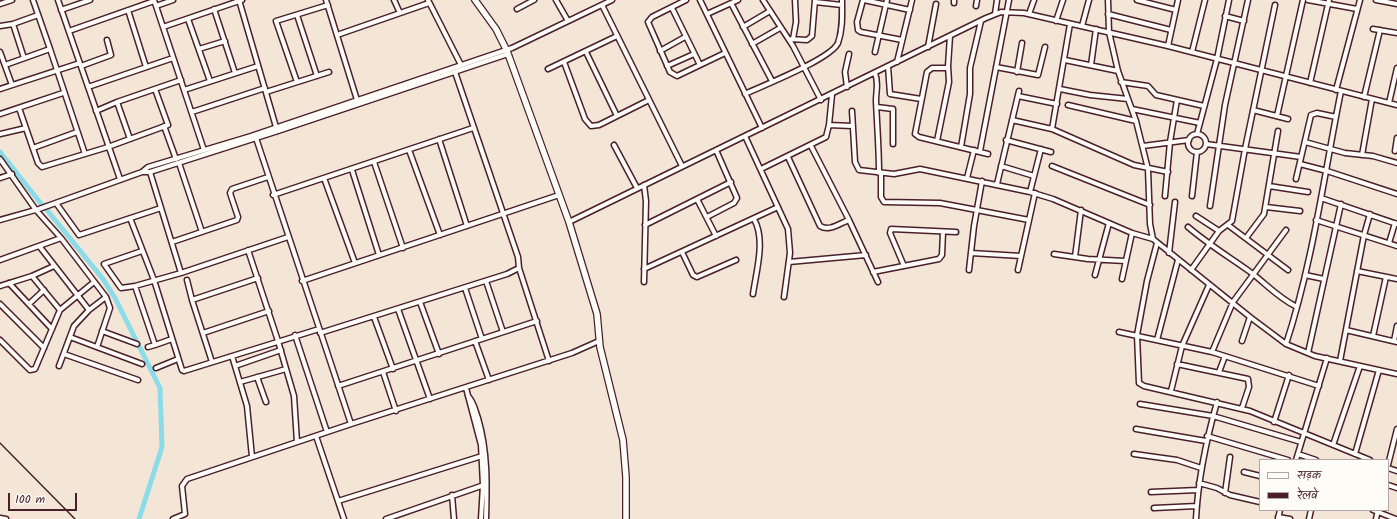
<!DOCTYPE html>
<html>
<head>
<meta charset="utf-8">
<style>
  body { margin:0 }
  #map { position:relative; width:1397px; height:519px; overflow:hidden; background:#f3e6d7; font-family:Kalam,"Playpen Sans Deva",sans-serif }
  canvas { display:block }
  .legend { position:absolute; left:1259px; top:459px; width:130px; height:52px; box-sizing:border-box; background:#fdfcf7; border:1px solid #b5a4a5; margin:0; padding:5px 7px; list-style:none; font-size:12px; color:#4a1f2b }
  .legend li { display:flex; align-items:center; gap:8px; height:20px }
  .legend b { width:20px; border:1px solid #b5a4a5 }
  .scale { position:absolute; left:8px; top:493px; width:69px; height:18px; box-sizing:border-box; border:2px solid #4a1f2b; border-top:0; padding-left:5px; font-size:12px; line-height:14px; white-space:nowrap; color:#4a1f2b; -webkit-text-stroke:3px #fdfcf7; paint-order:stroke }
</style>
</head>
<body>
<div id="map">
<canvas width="1397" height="519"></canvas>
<ul class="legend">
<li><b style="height:5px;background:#fdfcf7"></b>सड़क</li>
<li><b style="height:5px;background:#4a1f2b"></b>रेलवे</li>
</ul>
<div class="scale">100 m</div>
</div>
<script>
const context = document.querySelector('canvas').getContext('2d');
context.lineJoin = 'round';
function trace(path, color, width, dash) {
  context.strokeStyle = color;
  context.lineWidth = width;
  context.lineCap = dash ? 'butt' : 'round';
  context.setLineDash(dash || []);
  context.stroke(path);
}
trace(new Path2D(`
  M0 152 42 205
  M47 210 103 279 115 298 160 388 162 447 139 519`), '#8cdbe9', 5);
const street = new Path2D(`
  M58 0 120 179
  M154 0 204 150
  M239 0 276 127
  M326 0 357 100
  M394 0 400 13
  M428 0 461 65
  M556 0 568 21
  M686 0 652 17 648 22 670 72 677 76 725 53
  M700 0 762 128
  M763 0 793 46 821 100
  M863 0 857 22 858 30 861 32 902 40
  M864 0 910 10
  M1108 0 1109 32 1118 71 1136 121 1148 169 1150 224 1153 239 1250 317 1286 344 1315 356 1397 374
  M1137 0 1176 10
  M1308 0 1357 9
  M1376 0 1397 4
  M815 2 842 5
  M731 3 772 81
  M954 3V0
  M0 4 12 0
  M602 5 682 166
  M156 6 173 0
  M976 6 977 0
  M672 8 700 65
  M214 9 235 73
  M517 9 534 0
  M61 10 90 0
  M128 10 146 67
  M707 14 738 0
  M995 14 997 0
  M1029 14 1034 0
  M1108 14 1171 30
  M297 15 317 76
  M1225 16 1244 21
  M188 19 210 81
  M1056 21 1063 0
  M0 26 13 24
  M1082 26 1089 0
  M163 27 242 0
  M743 27 770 11
  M1373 29 1397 33
  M69 31 154 1
  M337 35 429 3
  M789 39 807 40 812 36 815 0
  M793 39 796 22 795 0
  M752 44 780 28
  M1168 46 1178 0
  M928 47 936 4
  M50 49 85 154
  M199 49 225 41
  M660 51 685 37
  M0 52 12 85
  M586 52 617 116
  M875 52 887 0
  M1192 52 1205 0
  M24 58 13 24 38 15
  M1065 60 1118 71
  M564 62 585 119 591 126 599 125 649 100
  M897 62 912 0
  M5 65 50 49 33 0
  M1091 65 1096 29
  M81 66 111 55 107 40
  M667 66 694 54
  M888 66 890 94 921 99
  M996 67 1038 75 1045 47
  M948 68H932L927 72 915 134 919 137 988 154
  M548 69 617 36
  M1017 72 1022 43
  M875 73C879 83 876 90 876 101 877 125 879 149 879 173
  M297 82 276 21 328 5
  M1121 82 1148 86 1156 95 1204 106
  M1310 83 1329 0
  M88 87 173 58
  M847 87 845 72 849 54
  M0 89 80 63
  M1060 89 1090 95 1128 99
  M184 90 258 66
  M1336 90 1360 0
  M266 92 329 72
  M745 94C764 85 831 59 838 43 843 29 842 14 842 0
  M1018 96 1057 104
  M1364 97 1380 30
  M1389 103 1397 68
  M1068 105 1136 121
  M877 107 893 109V144
  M19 108 38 163 42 167 108 147 168 125 155 89
  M1132 109 1200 123
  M1253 110 1288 119
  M96 111 117 102
  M852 111 855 162 859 170 894 174 920 169 1030 192 1053 199 1132 233 1153 239
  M192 112 265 88
  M0 114 63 93
  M1277 116 1303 0
  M1012 120 1052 129 1134 165 1168 172
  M829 125 852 126
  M164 126 176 159
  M1052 129 1070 24
  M0 134 26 128
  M1197 134 1217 59 1229 0
  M1188 143a9 9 0 1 1 18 0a9 9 0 1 1-18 0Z
  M745 136 788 229 790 253 784 297
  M256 138 351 424
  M130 139 117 102 181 80
  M439 139 467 226
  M1006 140 1051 152
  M937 141 949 82 948 66 950 36
  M1305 142 1345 153 1373 156 1397 163
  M1206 144 1301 157
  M614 145 637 188
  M811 146 849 220 878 282
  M1143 146 1189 140
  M961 147 970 94V68L981 21
  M33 148 77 132
  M409 150 440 235
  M980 151 1009 0
  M1395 151 1397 138
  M1362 155 1372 99
  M788 157 820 226C829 232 840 223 849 220
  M0 159 36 210 61 238 106 297 89 310 74 326 59 366
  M374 162 403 248
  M179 163 202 232
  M1300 164 1327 171 1397 194
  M1001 166 1034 176
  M1052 166 1150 205
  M761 169 826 137 829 125 832 95
  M352 170 379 255
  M142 172 148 167 251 136 512 48 612 0
  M150 172 181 273
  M881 173V197L884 202 940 203 1029 220
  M0 178 12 174
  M324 178 355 263
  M967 178 974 150
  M1296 179 1311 115 1317 113 1336 117
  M997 184 1019 91
  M1269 186 1308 192
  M1030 192 1041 149
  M273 195 473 128
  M1165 196 1170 142 1177 100
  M1192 196 1197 152
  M1321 198 1397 224
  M697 199 716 236
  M56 203 79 235 161 208
  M1210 206 1225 105 1248 0
  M1266 207 1300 211
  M1196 216 1219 231
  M707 217 734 203 737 198 716 150
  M130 218 154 280 182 370 184 371 319 329
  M0 220 39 209 142 172H150L278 131 508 54
  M1316 220 1397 246
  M569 222 986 18 1001 12 1024 13 1168 46 1397 105
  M645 225 731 182
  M1228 225 1288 270
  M1188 227C1209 245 1231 258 1253 274 1268 286 1280 299 1297 307
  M1246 238 1264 214 1278 131
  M172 242 237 220 238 217 230 193 232 189 268 177
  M1157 243 1147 281 1137 335 1139 383 1144 386 1250 411 1370 460
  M1389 243 1395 223
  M40 247 89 310
  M248 250 278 341 294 396 297 442
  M142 251 104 264 121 288 135 286 181 273 288 237
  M682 252 693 275 697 277 736 260
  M971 253 1021 256
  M1169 253 1175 202
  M1054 254 1088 259 1125 261
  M1075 257 1081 210
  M0 260 61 238
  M789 262 866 255
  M904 266 890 233 891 229 956 232
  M519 268 549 361
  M644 269 778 207
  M969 270 974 226 982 181
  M1018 270 1035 193
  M1191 270 1219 231 1232 221 1245 149 1275 5
  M1357 271 1397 279
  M873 272 939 259 942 255 943 232
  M1095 275 1109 223
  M1305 275 1324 279
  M32 276 60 310
  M1122 279 1132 233
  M187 280 192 300
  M302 281 559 195
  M486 281 503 332
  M644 282 646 201 644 185
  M9 283 52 329
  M0 286 32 276 54 266
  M135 286 155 345 172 339
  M465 288 482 339
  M753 294C756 272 766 240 754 219
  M420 302 439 354
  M0 304 44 348
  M29 304 44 290
  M398 309 430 399
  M374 317 393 369
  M1346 330 1397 342
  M102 331 137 344
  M1119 332 1212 352 1319 386
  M203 333 269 311
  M320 333 507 274 519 268 518 257 455 72
  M295 335 327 432
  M1373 336 1386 277
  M70 337 142 364
  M0 340 30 370 35 369 60 310 94 282
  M1157 340 1178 260
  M475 341 489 380
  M1242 341 1250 317
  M1394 341 1397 326
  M1286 344C1313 262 1324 175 1341 91
  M97 347 110 308 106 297
  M148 347 155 345
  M1212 352 1233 302 1286 230
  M1308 353 1341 204
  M64 354 138 380
  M232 356 247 406 252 457
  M1340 361 1364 235 1370 214
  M212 362 192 300 258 278
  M1177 364 1248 379 1249 387 1242 408
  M235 366 281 350
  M156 368 178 359
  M383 372 396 411
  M1219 372 1225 356
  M257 377 266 402
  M240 382 286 369
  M338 386 537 321
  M466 388 481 445 483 485 481 519
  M1171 391 1182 346 1209 285
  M468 396C474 402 475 410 478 418 488 452 487 485 486 519
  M1140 404 1213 416 1301 442
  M1274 422 1289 375
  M1136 429 1206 441
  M316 436 344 519
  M1207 436 1288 460
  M1333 445 1360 366
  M1134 454 1177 460 1201 468
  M1298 454 1316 460
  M1355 454 1379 370
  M1296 460 1327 358
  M1388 465 1397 429
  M1388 468 1397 471
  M1244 472 1260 476
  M1199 483 1217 488 1230 495 1260 502
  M1388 485 1397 488
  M1151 492 1198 490
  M1225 493 1230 457
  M452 495 454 519
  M338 501 482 456
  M1154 508 1197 506
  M1373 510 1396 519
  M1278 517 1290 519
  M0 518 6 519
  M173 519 185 514 182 486 187 479 351 424 572 353 599 341
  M386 519 484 485
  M1196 519C1198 479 1206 441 1217 402
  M1278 519 1280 510
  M1309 519 1311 510
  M1376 519 1378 510`);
const secondary = new Path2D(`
  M475 0 496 29 507 51 569 222 597 314 600 347 623 440 626 477V519`);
trace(street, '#4a1f2b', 7);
trace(secondary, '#4a1f2b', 8);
trace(street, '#fdfcf7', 4);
trace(secondary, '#fdfcf7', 5.5);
trace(new Path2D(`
  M0 443 75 519`), '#4a1f2b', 1.5);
</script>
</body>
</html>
